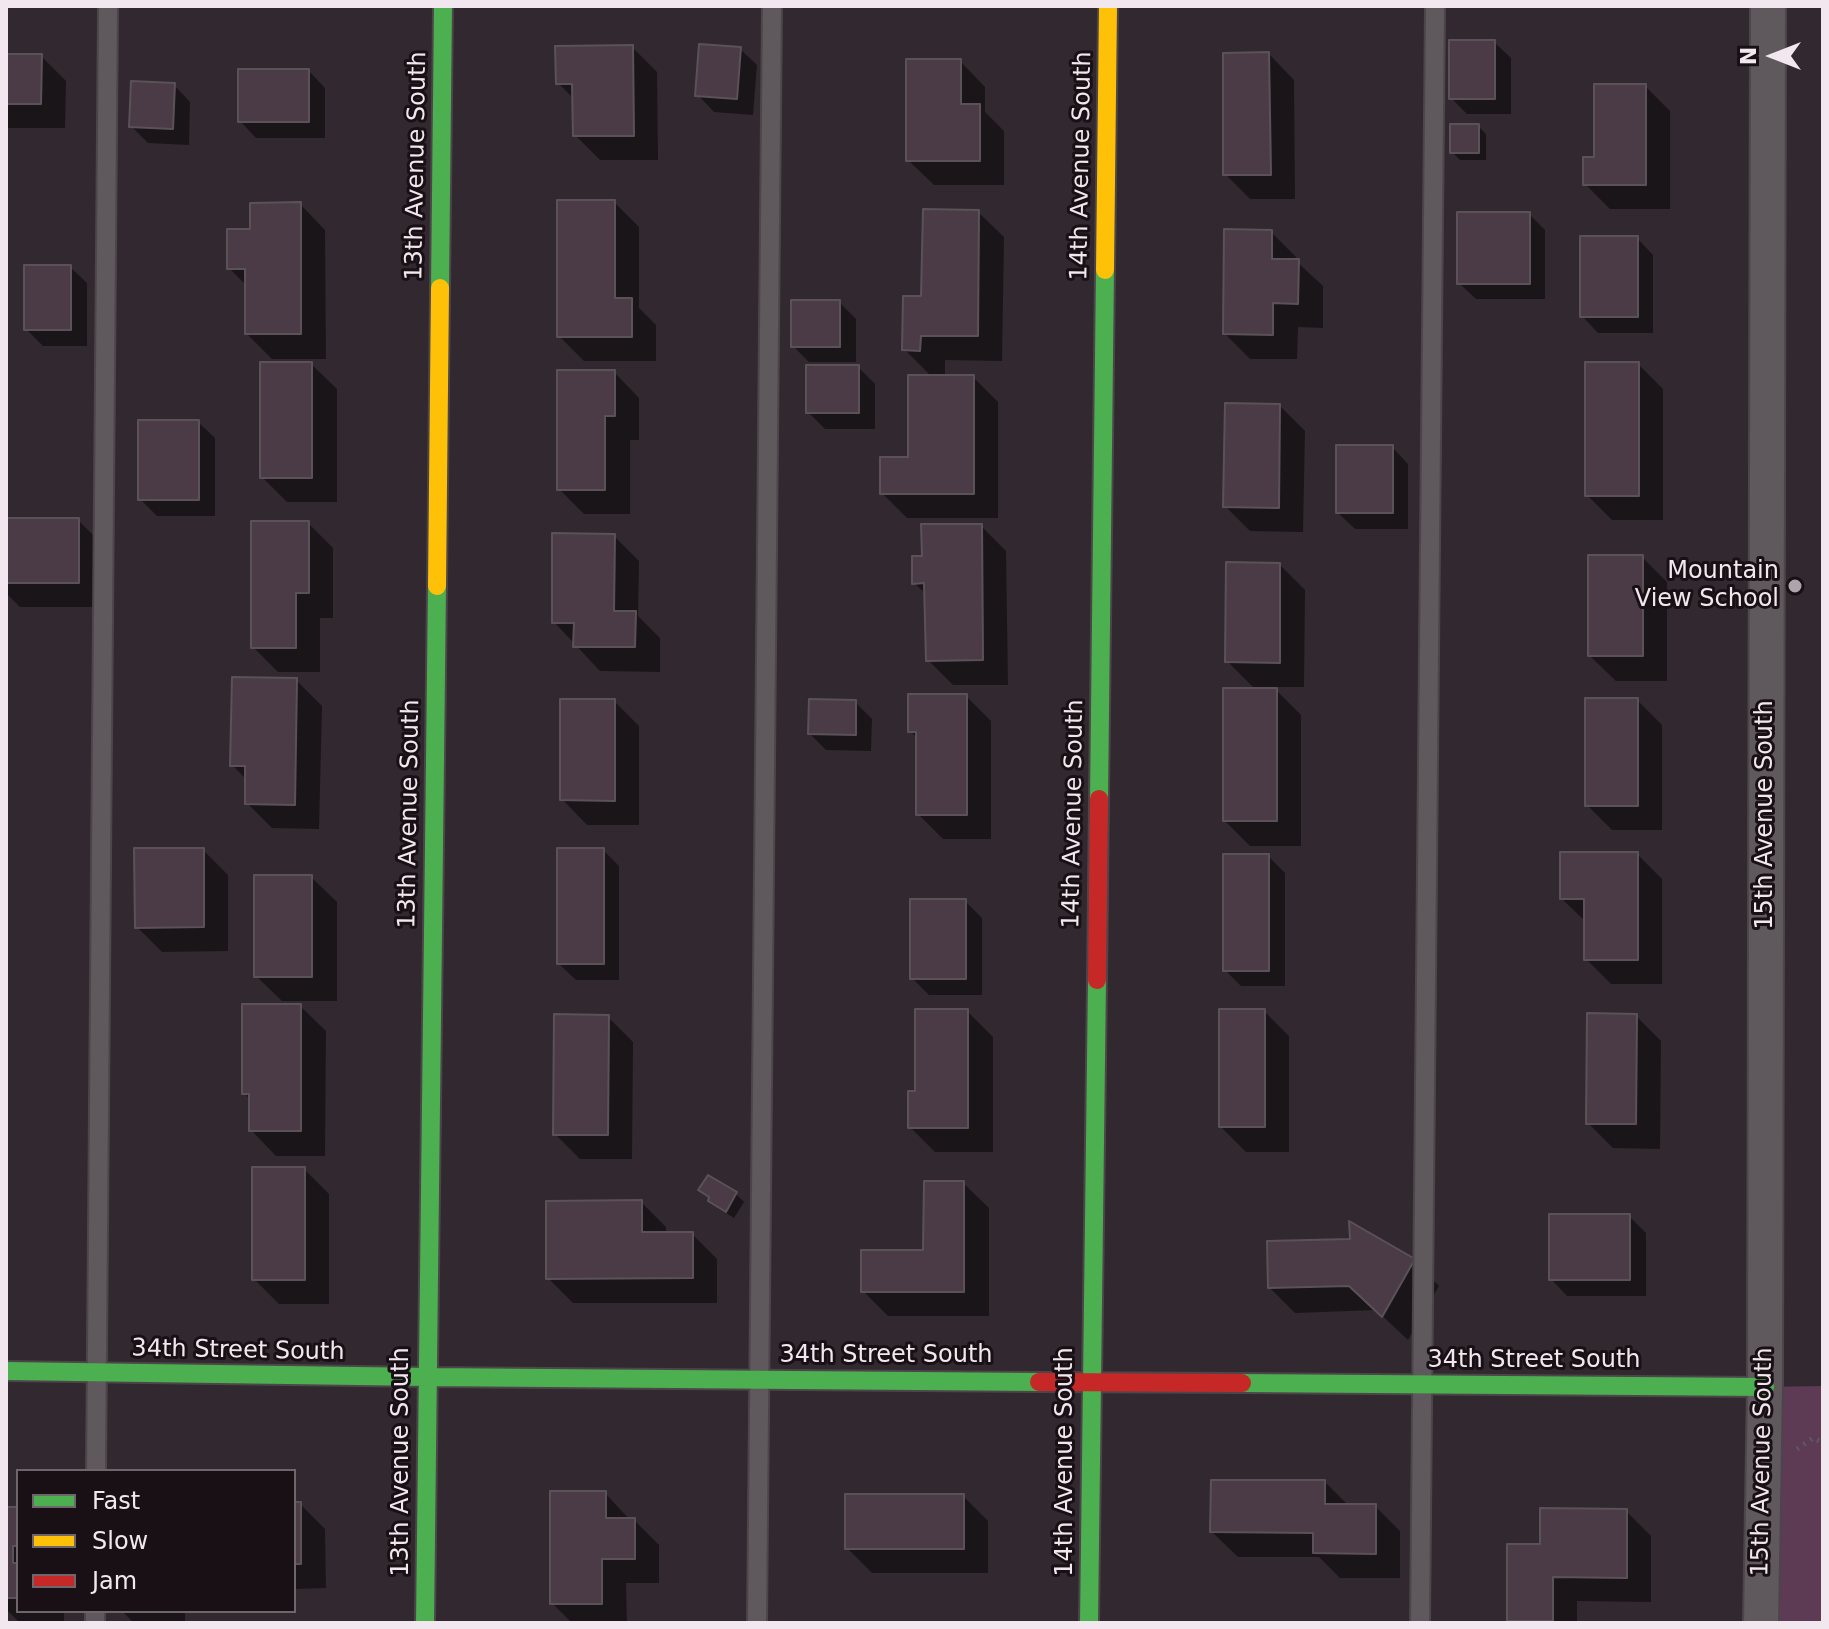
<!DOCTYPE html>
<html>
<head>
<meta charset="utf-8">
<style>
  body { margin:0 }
  #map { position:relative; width:1829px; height:1629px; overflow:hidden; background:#32282f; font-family:"DejaVu Sans",sans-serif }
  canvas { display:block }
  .frame { position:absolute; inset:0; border:8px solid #f2e7ef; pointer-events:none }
  .legend { position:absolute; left:16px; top:1469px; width:280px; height:144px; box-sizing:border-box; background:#181015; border:2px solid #6f666c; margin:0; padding:10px 14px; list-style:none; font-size:24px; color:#f2e7ef }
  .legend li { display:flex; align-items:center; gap:16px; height:40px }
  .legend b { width:40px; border:2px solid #6f666c }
  .north { position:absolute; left:1733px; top:16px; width:80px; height:80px; -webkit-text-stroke:6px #181015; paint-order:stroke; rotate:270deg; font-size:22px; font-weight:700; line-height:32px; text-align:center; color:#f2e7ef }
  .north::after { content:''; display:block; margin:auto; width:28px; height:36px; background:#f2e7ef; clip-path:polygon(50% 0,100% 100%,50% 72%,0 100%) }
</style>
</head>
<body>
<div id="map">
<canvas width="1829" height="1629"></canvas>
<div class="frame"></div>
<ul class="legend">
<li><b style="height:10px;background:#4caf50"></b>Fast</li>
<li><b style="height:10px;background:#ffc107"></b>Slow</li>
<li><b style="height:10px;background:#c62828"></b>Jam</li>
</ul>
<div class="north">N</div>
</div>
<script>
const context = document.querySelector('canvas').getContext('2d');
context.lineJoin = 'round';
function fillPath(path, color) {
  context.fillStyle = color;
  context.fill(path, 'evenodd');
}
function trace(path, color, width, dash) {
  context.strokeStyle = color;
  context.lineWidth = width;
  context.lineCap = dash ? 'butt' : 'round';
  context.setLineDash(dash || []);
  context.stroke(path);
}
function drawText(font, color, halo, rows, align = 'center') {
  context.font = font + ' "DejaVu Sans",sans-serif';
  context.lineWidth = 6;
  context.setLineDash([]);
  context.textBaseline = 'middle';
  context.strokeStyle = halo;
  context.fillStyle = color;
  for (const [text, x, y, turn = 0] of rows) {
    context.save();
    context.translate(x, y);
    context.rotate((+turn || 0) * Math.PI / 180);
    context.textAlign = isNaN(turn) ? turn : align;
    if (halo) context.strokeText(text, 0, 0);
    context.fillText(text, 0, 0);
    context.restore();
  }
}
fillPath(new Path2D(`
  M1823 1386V1623H1763L1765 1387Z`), '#5e3b55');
fillPath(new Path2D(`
  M1494 42 1511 58V114H1467L1451 98Z
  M632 47 657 72 658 160H600L575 135V100L558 83Z
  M740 49 757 65 753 115 714 112 698 95Z
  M1269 54 1294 80 1295 199H1250L1225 174Z
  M6 56H41L66 81 65 128H6Z
  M960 61 985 87V112L1004 131V185H934L908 160Z
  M309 71 325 88V138H256L240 121Z
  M174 85 190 102 189 145 148 143 131 126Z
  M1645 86 1670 111V209H1610L1585 184 1596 159Z
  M1478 126 1486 134V160H1460L1452 152Z
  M614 202 639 227V308L656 325V361H584L559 336Z
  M300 204 325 230 326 359H272L247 334V286L229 268 252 231Z
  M978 212 1004 237 1002 361 945 360V377H973L998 402V518H907L882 493 910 459 932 377 904 349 923 298Z
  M1529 214 1545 230V299H1476L1459 283Z
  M1271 232 1296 257V261L1323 286V328L1298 327 1297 359H1250L1225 334Z
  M1637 238 1653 255V333H1598L1582 316Z
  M70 267 87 283V346H43L26 329Z
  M839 302 856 319V362H809L793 346Z
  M311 364 337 389V502H287L262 477Z
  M1638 364 1663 389V520H1612L1587 495Z
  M858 367 875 384V429H825L808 412Z
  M614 372 639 398V440H630V514H584L559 489Z
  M1280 406 1305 431 1303 532 1250 531 1225 506Z
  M198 422 215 438V516H157L140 499Z
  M1392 447 1408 464V529H1355L1338 513Z
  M6 520H78L103 545V607H20L6 593Z
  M308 523 333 548V618H320V672H278L253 647Z
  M981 526 1006 551 1008 685H953L928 660 927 595 914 583 924 558Z
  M614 536 639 561 638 616 660 638V672L600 671 554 622Z
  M1642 557 1667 582V681H1616L1590 656Z
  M1280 565 1305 590 1304 687H1273L1301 715V846H1250L1225 821 1256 690 1228 662Z
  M296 680 322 706 319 829 272 828 247 803V780L232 765Z
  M966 696 991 721V839H943L918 814V739L910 731Z
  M1637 700 1662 725V830H1612L1587 805Z
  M614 701 639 726V825H587L562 799Z
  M855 702 872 719 871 751 826 750 810 734Z
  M203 850 228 875V951L162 952 137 927Z
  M603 850 619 866V980H576L559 964Z
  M1637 854 1662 879V984H1611L1586 959V922L1562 899Z
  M1268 856 1285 873V986H1241L1225 970Z
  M311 877 337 902V1001H282L256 976Z
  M965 901 982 918V995H929L912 978Z
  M300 1006 326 1031 325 1156H276L251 1130V1101L244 1093Z
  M967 1011 993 1037V1152H935L910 1127Z
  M1264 1011 1289 1036V1152H1246L1221 1127Z
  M1636 1016 1661 1041 1660 1149 1613 1148 1588 1123Z
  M608 1017 633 1042 632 1159H580L555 1134Z
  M304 1169 329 1194V1304H279L254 1279Z
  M963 1183 989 1208V1316H888L863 1291 925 1252Z
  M701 1190 736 1194 744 1202 734 1218 718 1208Z
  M641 1202 666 1227V1234H692L717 1259V1303H573L548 1278Z
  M1629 1216 1646 1233V1296H1567L1551 1279Z
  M1414 1261 1439 1286 1408 1340 1376 1310 1295 1313 1270 1288Z
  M1325 1482 1349 1506H1375L1400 1531V1578H1340L1319 1557H1238L1212 1532Z
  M605 1493 630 1520H634L659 1545V1583H626L627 1623H572L552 1603Z
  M963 1496 988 1521V1573H872L847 1548Z
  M294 1504H300L325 1529 326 1588 294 1589Z
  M6 1509H18V1611H64V1622L20 1623 6 1609Z
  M1626 1511 1651 1536V1602L1577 1601V1623H1512L1509 1620 1542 1546Z
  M122 1611H185V1623H134Z`), '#0007');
const building = new Path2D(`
  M1449 40H1495V99H1449Z
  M699 44 741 47 737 99 695 96Z
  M633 45 634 136H573L572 84H556L555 46Z
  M1269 52 1271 175H1223V53Z
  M6 54H42L41 104H6Z
  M906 59H961V104H980V161H906Z
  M238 69H309V122H238Z
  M131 81 175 83 173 129 129 127Z
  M1594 84H1646V185H1583V157H1594Z
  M1450 124H1479V153H1450Z
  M557 200H615V298H632V337H557Z
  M301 202V334H245V269H227V229H250V203Z
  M923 209 979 210 978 336H921L920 351 902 350 903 296H921Z
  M1457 212H1530V284H1457Z
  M1224 229 1272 230V259H1299L1298 304 1273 303V335L1223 334Z
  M1580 236H1638V317H1580Z
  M24 265H71V330H24Z
  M791 300H840V347H791Z
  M260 362H312V478H260Z
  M1585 362H1639V496H1585Z
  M806 365H859V413H806Z
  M557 370H615V416H605V490H557Z
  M908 375H974V494H880V457H908Z
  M1225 403 1280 404 1279 508 1223 507Z
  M138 420H199V500H138Z
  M1336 445H1393V513H1336Z
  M6 518H79V583H6Z
  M251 521H309V593H296V648H251Z
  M921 524H982L983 660 926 661 924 583 912 584V556H922Z
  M552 533 615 534 614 611H636L635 647H573L574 623H552Z
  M1588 555H1643V656H1588Z
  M1226 562 1280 563V663L1225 662Z
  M232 677 297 678 295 805 245 804V766H230Z
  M1223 688H1277V821H1223Z
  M908 694H967V815H916V732H908Z
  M1585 698H1638V806H1585Z
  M560 699H615V801L560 800Z
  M809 699 856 700V735L808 734Z
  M134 848H204V927L135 928Z
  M557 848H604V964H557Z
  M1560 852H1638V960H1584V899H1560Z
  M1223 854H1269V971H1223Z
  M254 875H312V977H254Z
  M910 899H966V979H910Z
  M242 1004H301V1131H249V1094H242Z
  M915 1009H968V1128H908V1091H915Z
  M1219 1009H1265V1127H1219Z
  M1587 1013 1637 1014 1636 1124H1586Z
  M554 1014 609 1015 608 1135H553Z
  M252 1167H305V1280H252Z
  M708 1175 737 1192 726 1212 708 1201 709 1197 698 1190Z
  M924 1181H964V1292H861V1250H923Z
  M642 1200V1232H693V1278L546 1279V1201Z
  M1549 1214H1630V1280H1549Z
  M1349 1221 1415 1259 1382 1317 1349 1286 1268 1288 1267 1241 1350 1239Z
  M1211 1480H1325V1504H1376V1554L1313 1553V1533L1210 1532Z
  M550 1491H606V1518H635V1559H602V1604H550Z
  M845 1494H964V1549H845Z
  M294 1502H301V1564H294Z
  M6 1507H18V1546H13V1563H18V1598H6Z
  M1540 1508 1627 1509V1578L1553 1577V1621H1507V1544H1540Z`);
fillPath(building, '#4a3b46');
trace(building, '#5b5258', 2);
const lane = new Path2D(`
  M96 1471 108 6
  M95 1623V1611
  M757 1623 772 6
  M1420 1623 1435 6`);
const street = new Path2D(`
  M1761 1623 1765 1387 1768 6`);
const fast = new Path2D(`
  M440 288 443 6
  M1099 799 1105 270
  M6 1371 427 1377 1039 1382
  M1242 1383 1765 1387
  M425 1623 437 586
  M1089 1623 1097 980`);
const slow = new Path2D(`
  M1105 270 1108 6
  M437 586 440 288`);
const jam = new Path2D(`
  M1097 980 1099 799
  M1039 1382 1242 1383`);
trace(lane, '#4c454a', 22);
trace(street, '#4c454a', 38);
trace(fast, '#4c454a', 22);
trace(slow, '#4c454a', 22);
trace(jam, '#4c454a', 22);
trace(new Path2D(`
  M1797 1449 1813 1438 1823 1443`), '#5f595e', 5, [2, 6]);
trace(lane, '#5f585c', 18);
trace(street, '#5f585c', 34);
trace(fast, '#4caf50', 18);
trace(slow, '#ffc107', 18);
trace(jam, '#c62828', 18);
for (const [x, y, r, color] of [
  [1795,586,8,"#afa4ac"]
]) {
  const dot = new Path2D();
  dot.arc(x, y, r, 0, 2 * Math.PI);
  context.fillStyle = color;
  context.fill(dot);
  trace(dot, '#181015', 3);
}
drawText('24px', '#f2e7ef', '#181015', [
  ["13th Avenue South",417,166,-89],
  ["14th Avenue South",1082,166,-89],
  ["13th Avenue South",410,814,-89],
  ["14th Avenue South",1074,814,-89],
  ["15th Avenue South",1766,815,-90],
  ["34th Street South",238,1351,1],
  ["34th Street South",886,1356],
  ["34th Street South",1534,1361],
  ["13th Avenue South",402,1462,-90],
  ["14th Avenue South",1066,1462,-90],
  ["15th Avenue South",1763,1462,-89]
]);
drawText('24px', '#f2e7ef', '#181015', [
  ["Mountain",1779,572],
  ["View School",1779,600]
], 'right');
</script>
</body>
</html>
